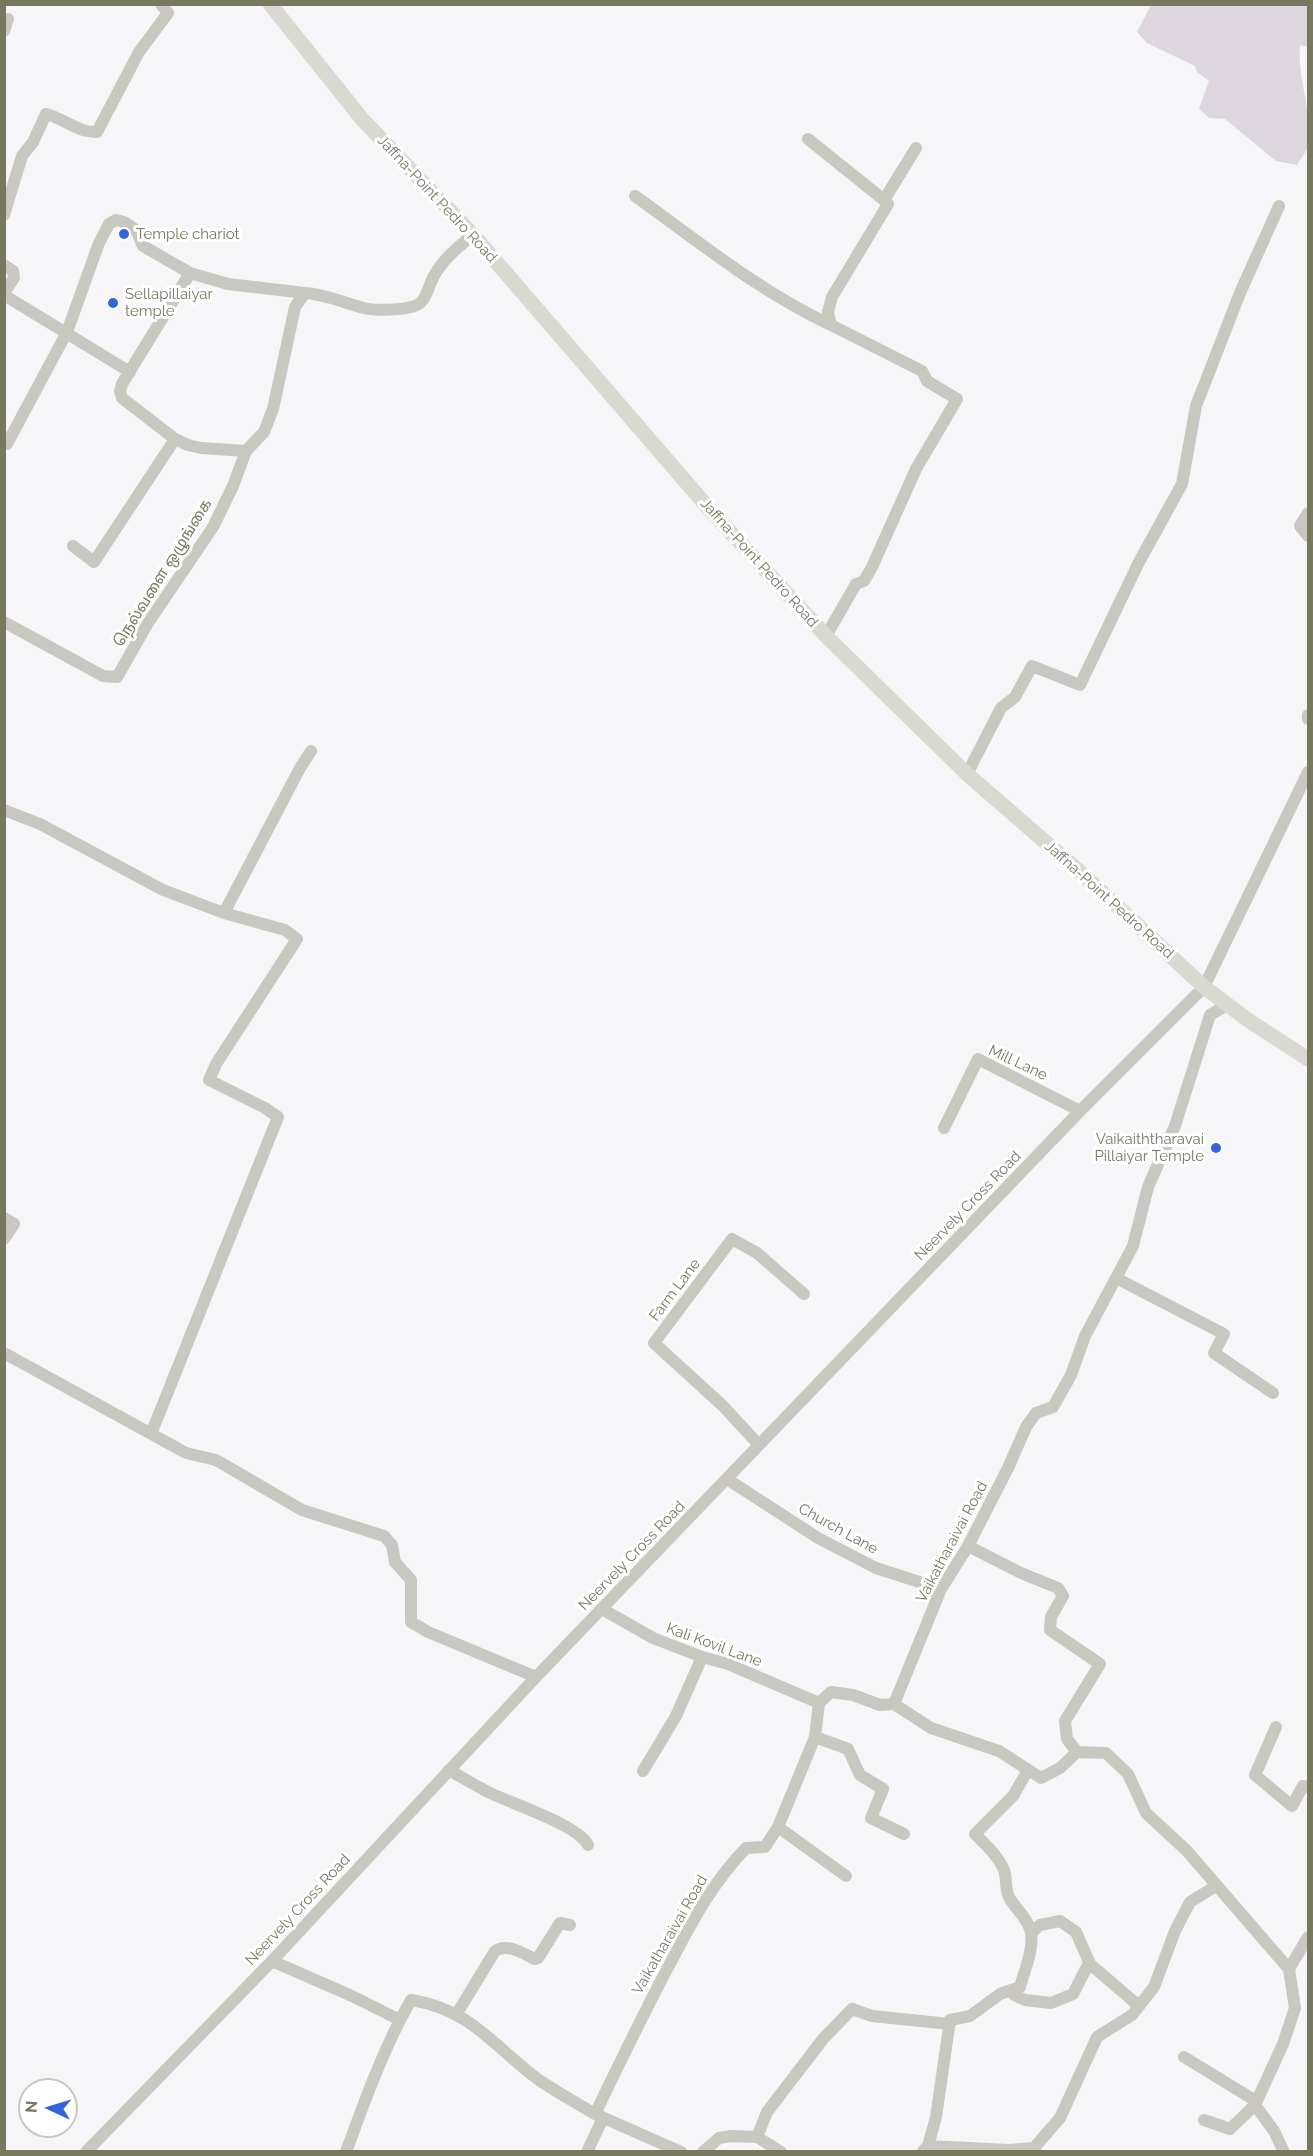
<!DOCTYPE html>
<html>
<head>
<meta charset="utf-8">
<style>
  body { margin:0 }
  #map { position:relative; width:1313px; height:2156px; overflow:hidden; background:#f6f5f8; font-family:Raleway,sans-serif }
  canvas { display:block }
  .frame { position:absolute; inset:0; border:6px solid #78775f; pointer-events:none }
  .north { position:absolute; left:18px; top:2078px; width:60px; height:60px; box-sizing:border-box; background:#fff; border:2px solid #c9c9bf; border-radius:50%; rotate:274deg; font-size:16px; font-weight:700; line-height:24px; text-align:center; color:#78775f }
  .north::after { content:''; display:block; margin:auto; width:21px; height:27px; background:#3364da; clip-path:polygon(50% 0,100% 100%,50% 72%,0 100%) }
</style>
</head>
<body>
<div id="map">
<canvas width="1313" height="2156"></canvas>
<div class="frame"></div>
<div class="north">N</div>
</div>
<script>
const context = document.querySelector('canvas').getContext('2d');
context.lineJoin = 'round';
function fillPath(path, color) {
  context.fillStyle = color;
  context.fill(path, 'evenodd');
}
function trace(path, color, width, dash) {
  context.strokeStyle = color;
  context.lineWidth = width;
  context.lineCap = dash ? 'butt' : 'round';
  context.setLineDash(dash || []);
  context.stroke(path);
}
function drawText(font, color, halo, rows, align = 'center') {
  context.font = font + ' Raleway,"Noto Sans Tamil",sans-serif';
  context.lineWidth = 6;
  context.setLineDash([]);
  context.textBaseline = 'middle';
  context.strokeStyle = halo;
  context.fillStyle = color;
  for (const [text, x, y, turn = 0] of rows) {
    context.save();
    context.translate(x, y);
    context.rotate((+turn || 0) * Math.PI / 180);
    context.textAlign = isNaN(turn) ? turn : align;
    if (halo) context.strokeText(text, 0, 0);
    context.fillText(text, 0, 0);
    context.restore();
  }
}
fillPath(new Path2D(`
  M1151 5H1308V47L1300 45C1297 79 1313 111 1308 145 1307 152 1300 159 1297 165L1276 161 1225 119 1209 118 1199 109 1209 81 1197 72 1195 66 1147 43 1137 32Z`), '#ded6de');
trace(new Path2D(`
  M4 31 8 19
  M808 139 884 200
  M635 196C698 241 760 292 831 325
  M4 215 22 156 33 142 46 114C65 119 79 133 97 132L139 52 168 13 161 4
  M4 265 13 271 14 278 4 293
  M4 295 130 372
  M7 444 67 332 99 243 109 224 116 220 124 222 136 230 143 246 190 273
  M246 451 201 448 188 445 175 439 122 398 120 391 122 384 190 273 228 284 305 293
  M1308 513 1300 526 1308 536
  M73 546 94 562 175 439
  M4 622 103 676 117 677 148 623 213 527 233 486 246 451 264 432 273 409 295 307 305 293C325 294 344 303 364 308 376 311 415 311 422 301 428 294 429 284 434 276 443 259 458 247 473 235
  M826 636 856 584 864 581 872 567 916 469 957 399 927 381 922 371 831 325 828 312 832 297 888 204 884 200 916 148
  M1308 715V719
  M967 774 1001 708 1015 697 1032 666 1080 685 1139 562 1182 484 1196 406 1240 293 1279 206
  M4 810 40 824 163 890 224 913 285 930 297 939 216 1064 209 1080 265 1108 278 1117 151 1434
  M224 913 300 768 311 751
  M944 1128 978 1059 1080 1111
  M4 1218 14 1224 4 1239
  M1116 1278 1224 1334 1214 1353 1273 1393
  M4 1353 186 1453 216 1460 302 1510 384 1536 392 1545 395 1562 411 1580V1622L428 1632 536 1677
  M759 1445 723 1406 654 1343 732 1239 757 1253 804 1294
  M727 1479 818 1538 876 1568 941 1589
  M968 1546 1021 1573 1058 1588 1063 1596 1051 1617 1050 1630 1100 1664 1065 1721 1067 1739 1077 1752
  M602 1609 653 1638 702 1657 728 1664 819 1703
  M894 1704 931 1728 999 1751 1041 1778 1060 1768 1077 1752 1106 1753 1128 1774 1146 1813 1187 1851 1289 1969
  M1276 1727 1255 1775 1292 1806 1303 1786 1308 1787
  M815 1737 848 1749 860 1775 883 1789 871 1818 904 1834
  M449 1770C463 1778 476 1786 490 1793 513 1804 578 1825 588 1845
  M643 1771 676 1716 702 1657
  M778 1827 846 1876
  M1031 1933 1040 1925 1060 1921 1076 1932 1090 1964 1139 2006
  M272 1961 352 1996 400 2020
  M1012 1990 1014 1995 1025 2000 1051 2003 1073 1994 1089 1963
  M456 2015 495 1951C508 1943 522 1953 535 1959L538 1958 560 1923 570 1925
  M1184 2057 1256 2101
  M595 2114 681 2152
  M1204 2120 1230 2129 1255 2105
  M757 2137 767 2112 823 2039 852 2009 872 2016 950 2024
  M928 2146 936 2117 950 2020 970 2016 1000 1994 1020 1987C1024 1971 1034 1950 1031 1933 1029 1919 1015 1909 1009 1897 1005 1889 1007 1879 1004 1870 998 1856 986 1845 975 1834L1013 1796 1028 1770
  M923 2151 928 2146 1009 2150 1034 2148 1060 2118 1097 2037 1132 2015 1154 1987 1175 1931 1190 1902 1216 1886
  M86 2152 272 1961 536 1677 1080 1111 1204 987 1308 772
  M346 2152C365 2100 384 2047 411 2000 471 2009 495 2048 539 2080 557 2092 576 2103 595 2114 620 2062 645 2010 673 1958 694 1918 714 1881 746 1848L765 1847 778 1827 815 1737 819 1703 831 1692 853 1695 880 1705 894 1704 941 1589 968 1546 1008 1468 1026 1427 1036 1413 1053 1407 1071 1375 1085 1336 1133 1246 1148 1187 1175 1126 1210 1015 1227 1005
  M587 2152 603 2118
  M703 2152 719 2138 731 2136 757 2137 781 2152
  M1284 2152 1274 2131 1255 2105 1283 2044 1295 2008 1289 1969 1308 1937`), '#c8c8c1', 12);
trace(new Path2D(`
  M270 4 362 119 473 235 711 511 826 636 967 774 1088 879 1204 987 1248 1020 1308 1059`), '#d9d9d2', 15);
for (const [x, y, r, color] of [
  [124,234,6,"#3364da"],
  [113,303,6,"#3364da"],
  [1216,1148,6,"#3364da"]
]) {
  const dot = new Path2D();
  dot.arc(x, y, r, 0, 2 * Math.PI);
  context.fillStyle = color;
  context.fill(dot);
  trace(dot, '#fff', 2);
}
drawText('15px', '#78775f', '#fff', [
  ["Jaffna-Point Pedro Road",437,199,47],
  ["Jaffna-Point Pedro Road",759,563,48],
  ["நெல்வளை ஒழுங்கை",163,573,-58],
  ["Jaffna-Point Pedro Road",1109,900,42],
  ["Mill Lane",1018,1063,25],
  ["Neervely Cross Road",968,1206,-46],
  ["Farm Lane",675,1290,-53],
  ["Church Lane",838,1529,29],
  ["Vaikatharaivai Road",952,1542,-62],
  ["Neervely Cross Road",632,1556,-46],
  ["Kali Kovil Lane",714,1645,20],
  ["Neervely Cross Road",298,1910,-47],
  ["Vaikatharaivai Road",670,1935,-60]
]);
drawText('15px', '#78775f', '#fff', [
  ["Temple chariot",136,234],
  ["Sellapillaiyar",125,294],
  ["temple",125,311],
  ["Vaikaiththaravai",1204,1139,"right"],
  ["Pillaiyar Temple",1204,1156,"right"]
], 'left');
</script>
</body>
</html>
